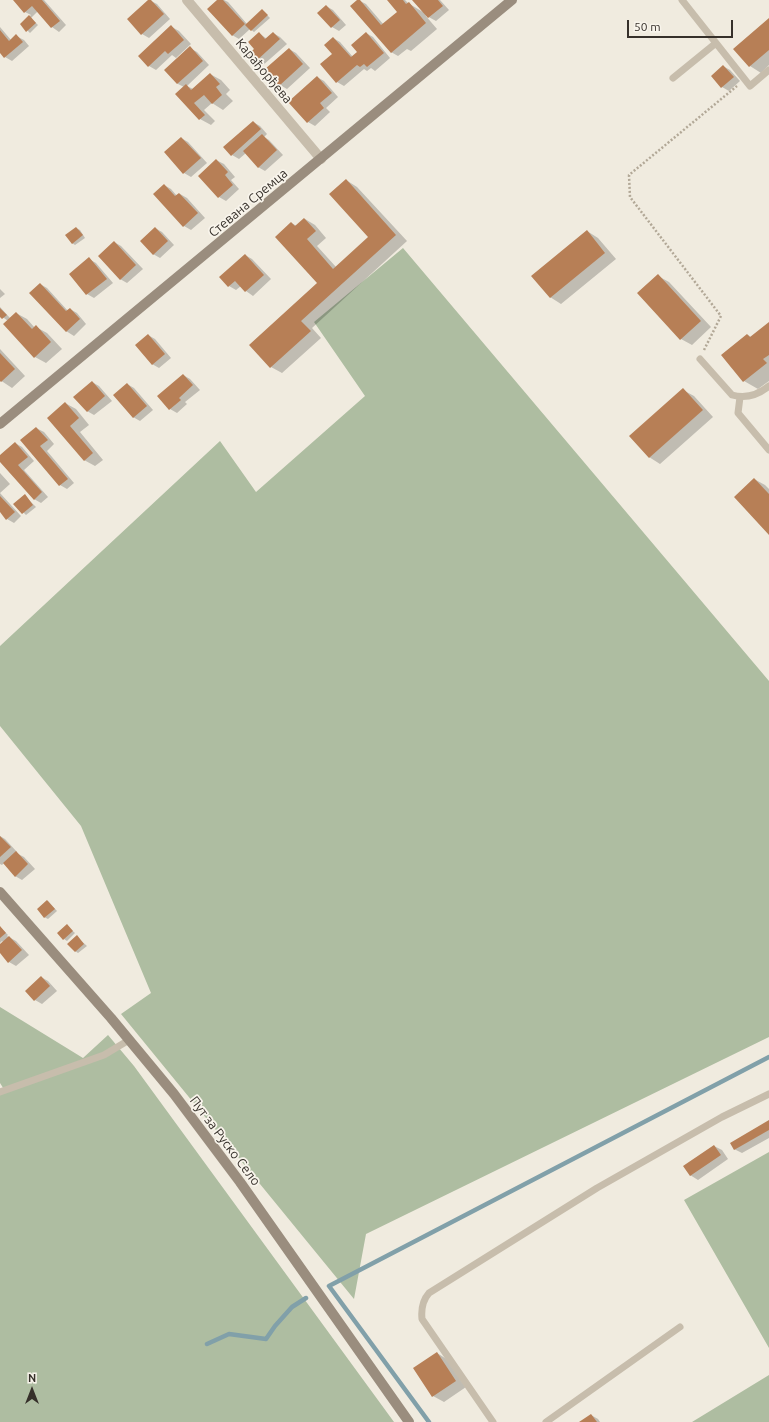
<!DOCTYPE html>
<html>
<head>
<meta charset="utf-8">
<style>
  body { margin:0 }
  #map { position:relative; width:769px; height:1422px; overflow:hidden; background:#f0ebdf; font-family:Ubuntu,sans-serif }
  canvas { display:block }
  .north { position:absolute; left:12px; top:1370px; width:40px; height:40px; -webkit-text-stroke:3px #f8f4eb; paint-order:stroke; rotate:0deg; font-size:11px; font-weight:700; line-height:16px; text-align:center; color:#36302a }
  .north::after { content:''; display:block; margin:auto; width:14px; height:18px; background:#36302a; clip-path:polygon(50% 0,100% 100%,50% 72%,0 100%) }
  .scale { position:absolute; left:627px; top:20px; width:106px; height:18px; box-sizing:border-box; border:2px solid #36302a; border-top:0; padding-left:5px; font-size:12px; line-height:14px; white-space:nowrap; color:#36302a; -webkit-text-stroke:3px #f8f4eb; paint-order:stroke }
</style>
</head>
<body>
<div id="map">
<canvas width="769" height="1422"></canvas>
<div class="north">N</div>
<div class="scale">50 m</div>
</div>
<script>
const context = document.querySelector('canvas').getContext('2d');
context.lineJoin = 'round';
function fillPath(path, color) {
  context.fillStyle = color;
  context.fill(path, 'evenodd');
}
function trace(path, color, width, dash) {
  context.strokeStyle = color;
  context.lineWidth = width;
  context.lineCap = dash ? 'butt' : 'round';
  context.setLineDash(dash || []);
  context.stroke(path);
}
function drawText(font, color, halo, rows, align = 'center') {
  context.font = font + ' Ubuntu,sans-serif';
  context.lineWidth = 3.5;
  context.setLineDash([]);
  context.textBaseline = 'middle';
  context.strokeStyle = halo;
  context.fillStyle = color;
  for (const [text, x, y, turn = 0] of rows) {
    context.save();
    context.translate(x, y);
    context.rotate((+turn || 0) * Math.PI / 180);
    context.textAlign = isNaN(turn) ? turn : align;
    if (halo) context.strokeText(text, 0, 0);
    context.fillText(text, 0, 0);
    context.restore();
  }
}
fillPath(new Path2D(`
  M403 248 769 681V1037L366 1234 354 1299 121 1014 151 993 81 826 0 726V646L220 441 256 492 365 396 314 322Z
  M0 1007 83 1058 108 1035 134 1066 394 1422H0V1095L5 1091 0 1083Z
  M769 1152V1348L684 1200Z
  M769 1375V1422H692Z`), '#aebda1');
fillPath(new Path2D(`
  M14 0H44L66 25 59 32 52 27 38 11 31 18 38 25 30 33 21 24 31 15 25 12Z
  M149 0 157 4 170 19 149 38 142 34Z
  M219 0H224L228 2 247 24 262 10 270 18 254 32 250 29 239 39 232 35Z
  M358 0 366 4 384 25 399 12 389 0H405L408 3 423 12 414 0H440L449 10 436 21 425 15 437 29 411 51 407 49 398 56 391 52Z
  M326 6 333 10 346 25 339 31 332 27 319 13Z
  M769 20V65L761 73 750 66Z
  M0 27 11 40 16 36 24 40 29 46 12 61 5 57 0 51Z
  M172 27 179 31 191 44 176 58 172 55 156 70 149 66 139 56Z
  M259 33 267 39 273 33 280 37 287 44 262 66 255 62V49Z
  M366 33 373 37 390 58 375 71 371 68 367 71 364 69 344 86 337 82 333 54V38L340 42 353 57 358 52Z
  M190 48 197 52 209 65 187 86 193 89 210 74 221 80 230 90 226 94 233 101 223 110 212 103 204 110 215 121 211 125 200 119 184 87 178 84 165 70Z
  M289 49 296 53 310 68 287 89 280 85Z
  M723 66 730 70 740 81 729 91 722 87Z
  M317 77 324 81 338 97 326 108 330 112 315 126 308 122Z
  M253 122 260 126 267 134 264 137 269 140 283 155 265 171 258 167 246 153 239 159 232 155Z
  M181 138 188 142 207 163 191 177 184 173 165 152Z
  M216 160 224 164 235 177 231 180 239 189 226 201 219 197Z
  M346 180 357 187 407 241 312 328 321 338 282 373 271 367 319 283 291 223 297 226 305 219 315 225 326 238 317 246 336 267 370 237Z
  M164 185 171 189 177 196 180 194 187 198 205 218 191 230 184 226 154 194Z
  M76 228 80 230 85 238 75 245 72 243Z
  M155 228 162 232 174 245 160 258 153 254Z
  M587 231 598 238 616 259 561 304 550 297Z
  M114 242 121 246 143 269 127 283 120 279Z
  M245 255 252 259 271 279 253 296 246 291 241 286 236 290 229 286Z
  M89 259 96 263 113 283 94 298 87 294 70 274Z
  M658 276 669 282 711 327 692 345 681 339Z
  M40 284 47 288 68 311 70 309 77 313 86 324 74 336 66 331Z
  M0 289 5 294 0 298Z
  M0 307 10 318 16 313 27 319 35 328 36 327 47 333 62 349 46 363 35 357 4 324 8 321 0 315Z
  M769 323V381L758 389 744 381 748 335 751 337Z
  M148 335 155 339 171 358 159 368 152 364Z
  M0 349 25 376 12 388 0 380Z
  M183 375 190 379 200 390 185 402 187 404 177 413 170 409Z
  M92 382 99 386 112 401 94 415 87 411Z
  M127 384 134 388 153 410 140 421 133 417Z
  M683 390 694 396 713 417 660 464 649 457Z
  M65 403 76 409 89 425 80 432 103 460 95 466 84 460 48 418Z
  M36 428 44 432 54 444 47 451 74 483 67 489 60 485 22 440Z
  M15 443 22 447 34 461 24 470 48 497 41 503 34 499 0 460V456Z
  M0 473 10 484 0 493Z
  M754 479 765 485 769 489V534Z
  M0 493 21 516 14 523 7 519 0 511Z
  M25 496 36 507 26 515 15 504Z
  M0 836 5 839 17 852 16 853 24 857 35 869 22 880 15 876 4 863 2 865 0 864Z
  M48 901 57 911 48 919 44 917Z
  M67 926 75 933 67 941 64 939Z
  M0 927 8 935 7 936 16 941 29 955 16 966 9 962 0 952V945L3 942 2 941 0 943Z
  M77 937 87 946 78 953 75 951Z
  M41 977 48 981 57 991 42 1004 35 1000Z
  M769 1121V1138L742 1153 734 1149Z
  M714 1146 722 1150 728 1159 698 1180 690 1175Z
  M437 1353 448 1360 466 1387 444 1402 433 1396Z
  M591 1415 598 1419 600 1422H581Z`), '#0003');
trace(new Path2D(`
  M207 1344 229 1334 266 1339 275 1326 292 1307 306 1298
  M429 1422 329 1286 769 1057`), '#81a0a9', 4.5);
fillPath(new Path2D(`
  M13 0H42L60 21 51 28 32 6 24 13Z
  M148 0H151L164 14 141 35 127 19Z
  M217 0H223L245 24 232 36 207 9Z
  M357 0H360L381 25 397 12 387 0H403L406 4 409 2 426 23 391 53 350 6Z
  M412 0H438L443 6 428 18Z
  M326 5 340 20 331 28 317 13Z
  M262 9 268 15 251 31 245 25Z
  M29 15 36 23 26 32 20 24Z
  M769 18V50L749 67 733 49Z
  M171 25 184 40 168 54 165 51 148 67 138 56Z
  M0 30 9 41 16 34 23 42 4 58 0 53Z
  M259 32 265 39 273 32 280 39 254 63 247 55 254 49 248 42Z
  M366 32 384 53 367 67 364 64 360 67 357 65 336 83 320 64 332 54 324 45 333 37 351 57 357 52 351 45Z
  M190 46 203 61 177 84 164 70Z
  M289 48 303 64 279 86 265 69Z
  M723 65 734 77 721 88 711 76Z
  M210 73 220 84 216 87 222 95 212 104 204 95 194 103 205 115 199 120 175 94 186 84 191 90Z
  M317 76 332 93 320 103 324 108 307 123 288 102Z
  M253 121 261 129 231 156 223 147Z
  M262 134 277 150 258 168 243 151Z
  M181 137 201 158 183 174 164 152Z
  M216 159 228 172 225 175 233 185 218 198 198 176Z
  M346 179 396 235 301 321 311 331 270 368 249 345 317 283 275 237 291 222 295 226 304 218 316 231 307 239 333 269 368 237 329 194Z
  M164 184 175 196 179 193 198 213 183 227 153 194Z
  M76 227 83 235 72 244 65 235Z
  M155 227 168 241 153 255 140 241Z
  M587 230 605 253 550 298 531 276Z
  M114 241 136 265 120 280 98 256Z
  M245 254 264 275 245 292 235 281 228 287 219 277Z
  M89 257 107 279 86 295 69 274Z
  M658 274 701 321 680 340 637 293Z
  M40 283 66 311 70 308 80 319 66 332 29 293Z
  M0 308 7 315 2 319 0 317Z
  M16 312 32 329 36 325 51 342 34 358 3 324Z
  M769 322V355L763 359 767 363 743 382 721 355 747 334 750 337Z
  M148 334 165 354 152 365 135 345Z
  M0 353 15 369 1 382 0 381Z
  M183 374 193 385 179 398 181 400 169 410 157 396Z
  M92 381 105 396 87 412 73 397Z
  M127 383 147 406 133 418 113 395Z
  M683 388 703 410 649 458 629 436Z
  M65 402 79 418 70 426 93 453 84 461 47 418Z
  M36 427 48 440 40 446 68 479 59 486 20 440Z
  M15 442 28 457 18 465 42 492 34 500 0 462V455Z
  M754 478 769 494V535L734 497Z
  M25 494 33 505 22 514 13 504Z
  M0 496 15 512 6 520 0 512Z
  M0 836 11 847 0 857Z
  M16 851 28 864 15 877 3 863Z
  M47 900 55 909 44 918 37 909Z
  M67 924 73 931 63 940 57 933Z
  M0 926 6 933 0 938Z
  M77 935 84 944 75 952 67 944Z
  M9 936 22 950 8 963 0 953V944Z
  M41 976 50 986 34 1001 25 991Z
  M769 1120V1130L734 1150 730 1143Z
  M714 1145 721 1155 690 1176 683 1166Z
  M437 1352 456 1381 432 1397 413 1368Z
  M591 1414 597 1422H579Z`), '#b77f56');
trace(new Path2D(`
  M704 350 721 316 630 197 629 175 737 86`), '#b2a897', 2.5, [2, 2]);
trace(new Path2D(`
  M682 0 750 86 769 70
  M673 78 716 43
  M700 359 732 395C746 399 758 395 769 386
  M740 397 738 413 769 450
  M0 1092 104 1055 129 1040
  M493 1422 422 1319C421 1309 422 1301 429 1293L597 1188 722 1117 769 1094
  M546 1422 680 1327`), '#c7bdac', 7);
trace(new Path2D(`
  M187 0 321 159`), '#c7bdac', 10);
trace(new Path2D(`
  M0 424 512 0
  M0 892 111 1018 174 1094 240 1182 409 1422`), '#9a8d7e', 10);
drawText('13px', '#36302a', '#f8f4eb', [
  ["Карађорђева",264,71,50],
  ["Стевана Сремца",248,203,-40],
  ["Пут за Руско Село",225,1141,53]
]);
</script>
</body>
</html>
